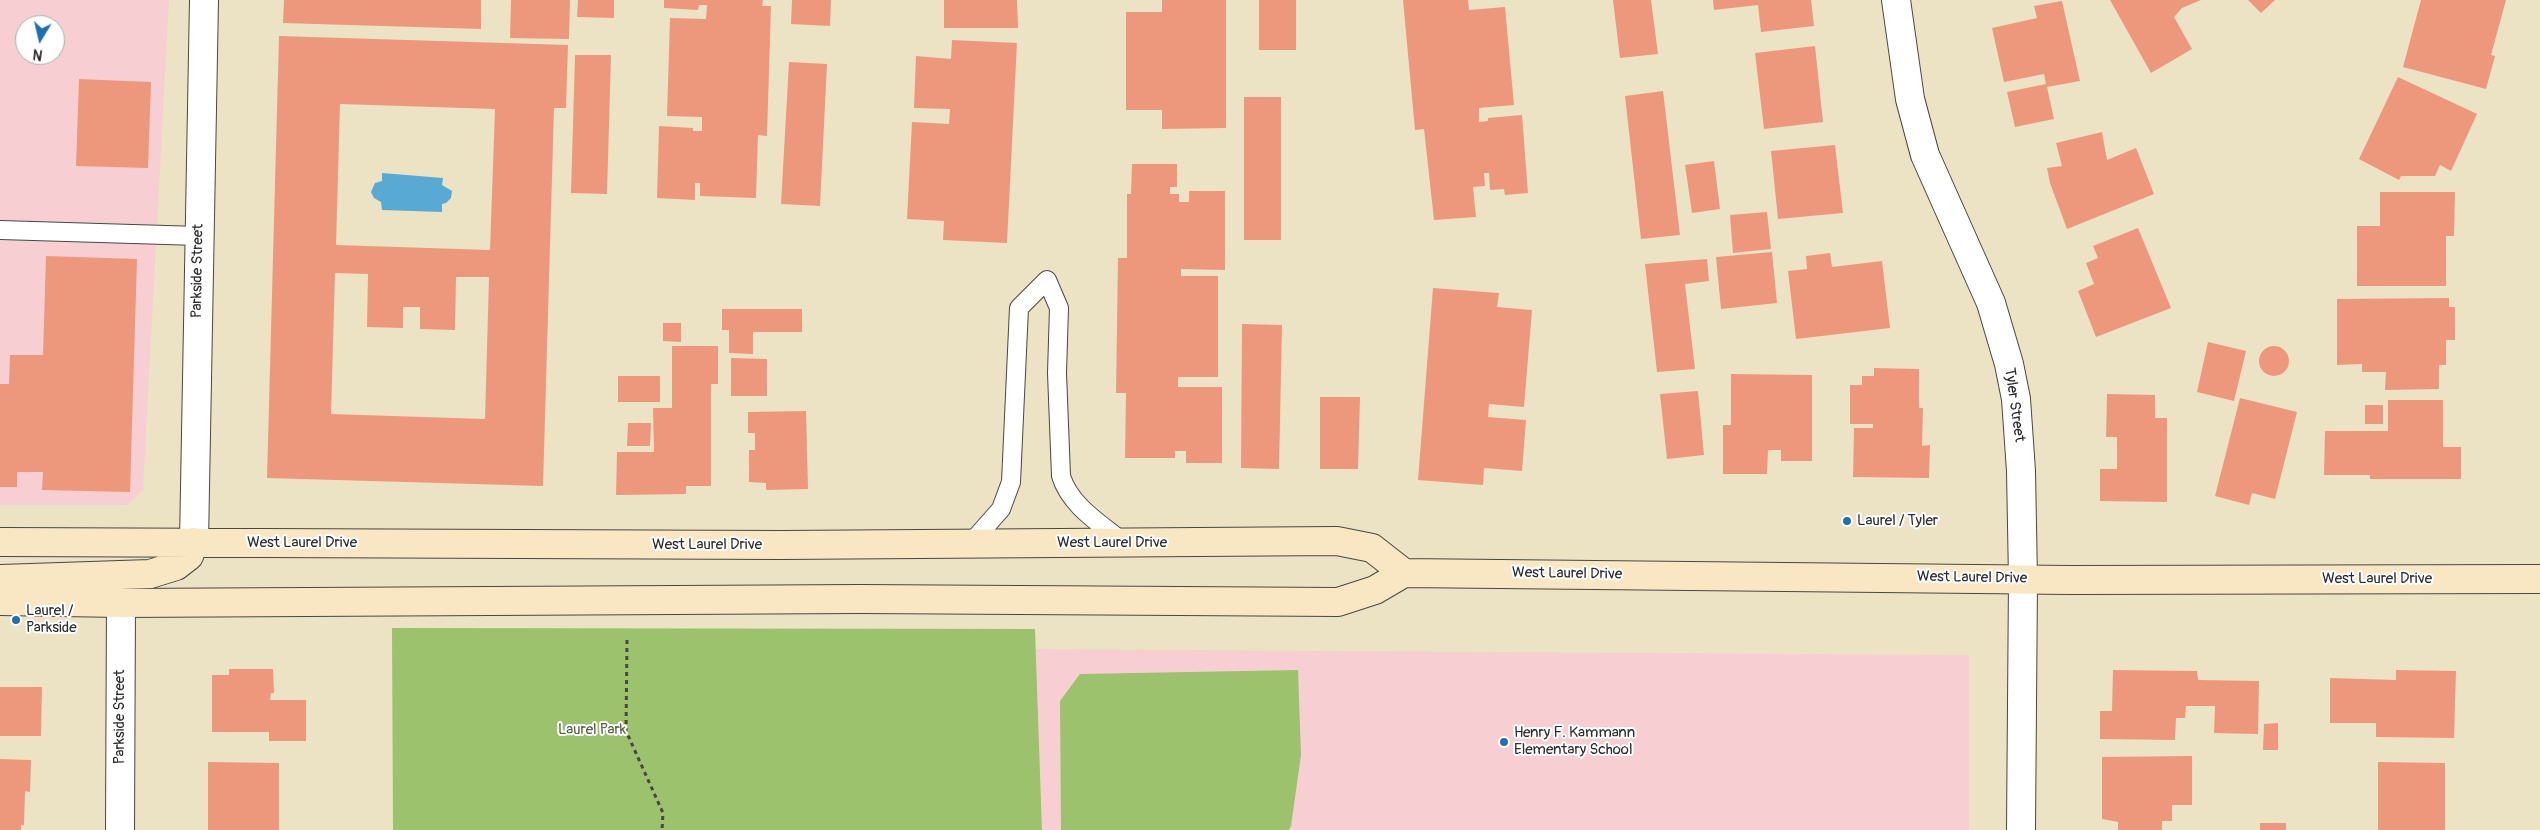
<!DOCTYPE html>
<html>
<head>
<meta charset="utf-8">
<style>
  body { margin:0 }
  #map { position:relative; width:2540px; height:830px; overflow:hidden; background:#ece3c4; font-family:Pangolin,sans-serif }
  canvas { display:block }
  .north { position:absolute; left:15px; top:15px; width:50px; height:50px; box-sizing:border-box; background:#fff; border:1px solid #aaa; border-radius:50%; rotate:189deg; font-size:14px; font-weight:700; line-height:20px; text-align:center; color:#2b2b2b }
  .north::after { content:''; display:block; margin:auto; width:18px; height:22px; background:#1f6fb2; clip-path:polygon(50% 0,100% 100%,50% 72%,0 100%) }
</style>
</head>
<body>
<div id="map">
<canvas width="2540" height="830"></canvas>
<div class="north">N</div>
</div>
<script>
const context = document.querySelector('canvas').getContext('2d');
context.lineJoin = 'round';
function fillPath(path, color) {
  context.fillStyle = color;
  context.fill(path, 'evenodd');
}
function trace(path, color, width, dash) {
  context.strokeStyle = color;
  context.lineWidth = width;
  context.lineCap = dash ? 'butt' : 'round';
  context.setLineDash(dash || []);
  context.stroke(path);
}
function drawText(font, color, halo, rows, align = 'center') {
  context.font = font + ' Pangolin,sans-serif';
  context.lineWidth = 4;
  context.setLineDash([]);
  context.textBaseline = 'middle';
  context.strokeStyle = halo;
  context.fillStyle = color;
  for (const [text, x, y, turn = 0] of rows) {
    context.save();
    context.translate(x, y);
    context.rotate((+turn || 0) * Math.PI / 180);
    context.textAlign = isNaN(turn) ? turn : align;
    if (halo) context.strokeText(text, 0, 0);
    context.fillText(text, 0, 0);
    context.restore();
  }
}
fillPath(new Path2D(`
  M0 0H169L143 490 127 505H0ZM25 25H55V55H25Z
  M1036 649 1969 655V830H1042Z`), '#f7cfd2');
fillPath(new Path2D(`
  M392 628 1035 629 1042 830H393Z
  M1298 670 1301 755 1291 826 1289 830H1061L1060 701 1080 674Z`), '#9cc26d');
fillPath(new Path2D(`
  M382 173 443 178 442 185 452 191 451 198 446 203 442 204V212L382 210 381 202 374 198 371 192 375 183 382 181Z`), '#58a9d3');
fillPath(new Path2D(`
  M284 0H481V29L283 23Z
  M511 0H570L569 39 510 38Z
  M578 0H614V18L577 17Z
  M664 0H763L762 6H771L767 136 758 135 756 198 700 196V183H695V200L657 198 659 126 693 128V131H702V117L667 116 670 18 706 19 707 5H699L698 10 664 8Z
  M792 0H831L830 26 791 24Z
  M944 0H1017L1018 28H944Z
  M1162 0H1226V128L1162 129V110H1126V12H1162Z
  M1259 0H1296V50H1259Z
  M1403 0H1468L1469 10 1505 7 1514 105 1479 108V122L1488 121V118L1522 115 1528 193 1505 195 1504 189 1490 190 1489 173H1484L1485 186 1473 187 1476 217 1434 220 1424 129 1415 130Z
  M1613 0H1651L1658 54 1620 58Z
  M1713 0H1811L1814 26 1761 32 1758 5 1714 10Z
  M2110 0H2201L2182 8 2174 17 2192 49 2151 73Z
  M2248 0H2275L2261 13Z
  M2421 0H2506L2491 55 2495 56 2486 89 2403 67Z
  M2062 1 2080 81 2047 87 2054 119 2015 127 2007 92 2046 84 2044 74 2004 82 1992 28 2037 18 2034 6Z
  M279 36 568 45 566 108H554L543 486 267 478ZM340 104 495 109 490 250 336 245ZM335 273 368 274 367 327 403 328V307H420V329L455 330 456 277H489L485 419 331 414Z
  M952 40 1017 43 1007 243 943 240 944 221 907 219 912 122 949 124 950 109 914 108 916 56 951 59Z
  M1815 46 1823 122 1764 129 1755 53Z
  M575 55H611L607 194 571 193Z
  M789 62 827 64 820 206 781 204Z
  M2398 77 2477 114 2451 171 2440 165 2435 176H2401L2399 180 2359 159Z
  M79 79 151 82 148 168 76 166Z
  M1663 91 1680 235 1641 239 1625 96Z
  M1244 97H1281V240H1244Z
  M2102 132 2107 160 2136 148 2154 194 2067 229 2050 183 2047 168 2062 166 2056 143Z
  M1835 145 1843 213 1778 219 1771 151Z
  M1714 161 1720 209 1692 213 1685 165Z
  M1132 164H1177V187H1170V194H1179V202H1189V191H1225V270L1181 269V276H1218V377H1178V387H1222V463H1186V451H1175V458H1125L1126 393H1116L1118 258H1127V194H1131Z
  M2380 192H2455L2454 236H2446V286H2357V226H2380Z
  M1767 212 1771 249 1733 253 1730 215Z
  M2138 228 2171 308 2096 337 2078 291 2094 284 2086 263 2098 258 2093 246Z
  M1772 252 1777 303 1721 309 1716 257Z
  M1830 253 1832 267 1882 261 1890 328 1796 339 1788 271 1807 269 1806 256Z
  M46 256 137 259 130 492 42 490 43 472H17V487H0V384H9L10 355H43Z
  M1707 259 1709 281 1685 284 1695 369 1657 372 1645 264Z
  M1433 288 1499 293 1497 307 1532 310 1524 407 1489 404 1488 417 1526 420 1522 471 1484 468 1483 485 1418 480Z
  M2449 298V307H2455V340H2446V365H2439V389L2385 390 2386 372H2362V364L2337 365V299Z
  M722 309H802V332H753V354L729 353V330H722Z
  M663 323H681V342L663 341Z
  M1242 324 1282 325 1279 469 1241 468Z
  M2208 342 2246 351 2234 401 2197 392Z
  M672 346H718V384H711V486H686V494L616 495 617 452H654L653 408H672Z
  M2259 361a15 15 0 1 1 30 0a15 15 0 1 1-30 0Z
  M731 358 767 359V396H731Z
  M1874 368 1919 369V408H1923L1922 446 1930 445 1929 478 1853 477 1854 428H1873V424H1850V385H1862V376H1874Z
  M1731 374 1812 375V461H1781V450H1768L1767 474H1723V425H1731Z
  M618 376H660V402H618Z
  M1698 391 1704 455 1667 459 1660 394Z
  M2107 394 2155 395V418H2167V502L2100 501V469H2117V437H2106Z
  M1320 397H1360L1358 469H1320Z
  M2240 398 2297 412 2275 499 2252 493 2249 505 2215 496Z
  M2388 400H2443V447H2461V479H2370V475H2324L2325 431H2388Z
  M2365 405H2383V424H2365Z
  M806 411 808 489 766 490V483L749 482V450H755V433H748V412Z
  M628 423H651L650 446H627Z
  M229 669H273L274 693H271L270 700H306V741H269V732H212V675H229Z
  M2113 670 2197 671 2198 680 2259 681 2258 734 2214 733 2215 706H2186L2185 718H2176L2175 740 2100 739V711H2112Z
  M2396 670 2456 671 2454 738 2376 737V723H2330V678L2396 680Z
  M0 687H42L41 736H0Z
  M2278 723V750H2263L2264 724Z
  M2192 756V805H2172V821H2162V830H2118V822L2102 819V757Z
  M0 759 31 760 30 792 25 791 24 825H21V830H0Z
  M208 762 279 763V830H208Z
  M2378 762 2445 763V830H2378Z
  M2260 823H2286V830H2260Z`), '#ed987d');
const service = new Path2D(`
  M0 230 199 236
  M971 543 1001 509 1011 482 1019 308 1047 280 1059 308 1057 373 1061 476C1070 506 1101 524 1124 543`);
const minor = new Path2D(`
  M1896 0 1910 99 1925 155 1991 303 2009 364 2016 399 2021 471 2023 579 2021 830
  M194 542 204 0
  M120 830 121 603`);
const secondary = new Path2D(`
  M0 542 781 545 1337 541 1372 548 1404 573
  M0 579 150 574 176 566 189 556 194 542
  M0 601 121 603 860 599 1338 602 1375 590 1404 573 2071 580 2540 579`);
trace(service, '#484742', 20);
trace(minor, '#484742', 30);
trace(secondary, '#484742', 30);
trace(new Path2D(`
  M627 640 626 731 663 813 662 830`), '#484742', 3, [4, 4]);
trace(service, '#fff', 18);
trace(minor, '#fff', 28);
trace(secondary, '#f9e7c3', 28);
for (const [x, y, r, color] of [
  [1847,521,5,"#1f6fb2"],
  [16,620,5,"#1f6fb2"],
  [1504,742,5,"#1f6fb2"]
]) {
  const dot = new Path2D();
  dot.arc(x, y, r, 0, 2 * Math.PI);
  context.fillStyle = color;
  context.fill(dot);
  trace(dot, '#fff', 2);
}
drawText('15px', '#2b2b2b', '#fff', [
  ["Parkside Street",198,271,-89],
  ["Tyler Street",2014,405,82],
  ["West Laurel Drive",302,543],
  ["West Laurel Drive",1112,543],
  ["West Laurel Drive",707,545],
  ["West Laurel Drive",1567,574,1],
  ["West Laurel Drive",1972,578,1],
  ["West Laurel Drive",2377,579],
  ["Parkside Street",120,717,-90]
]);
drawText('15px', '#2b2b2b', '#fff', [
  ["Laurel / Tyler",1857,521],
  ["Laurel /",26,611],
  ["Parkside",26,628],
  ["Henry F. Kammann",1514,733],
  ["Elementary School",1514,750]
], 'left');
drawText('15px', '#536042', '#fff', [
  ["Laurel Park",592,730]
]);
</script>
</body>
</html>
